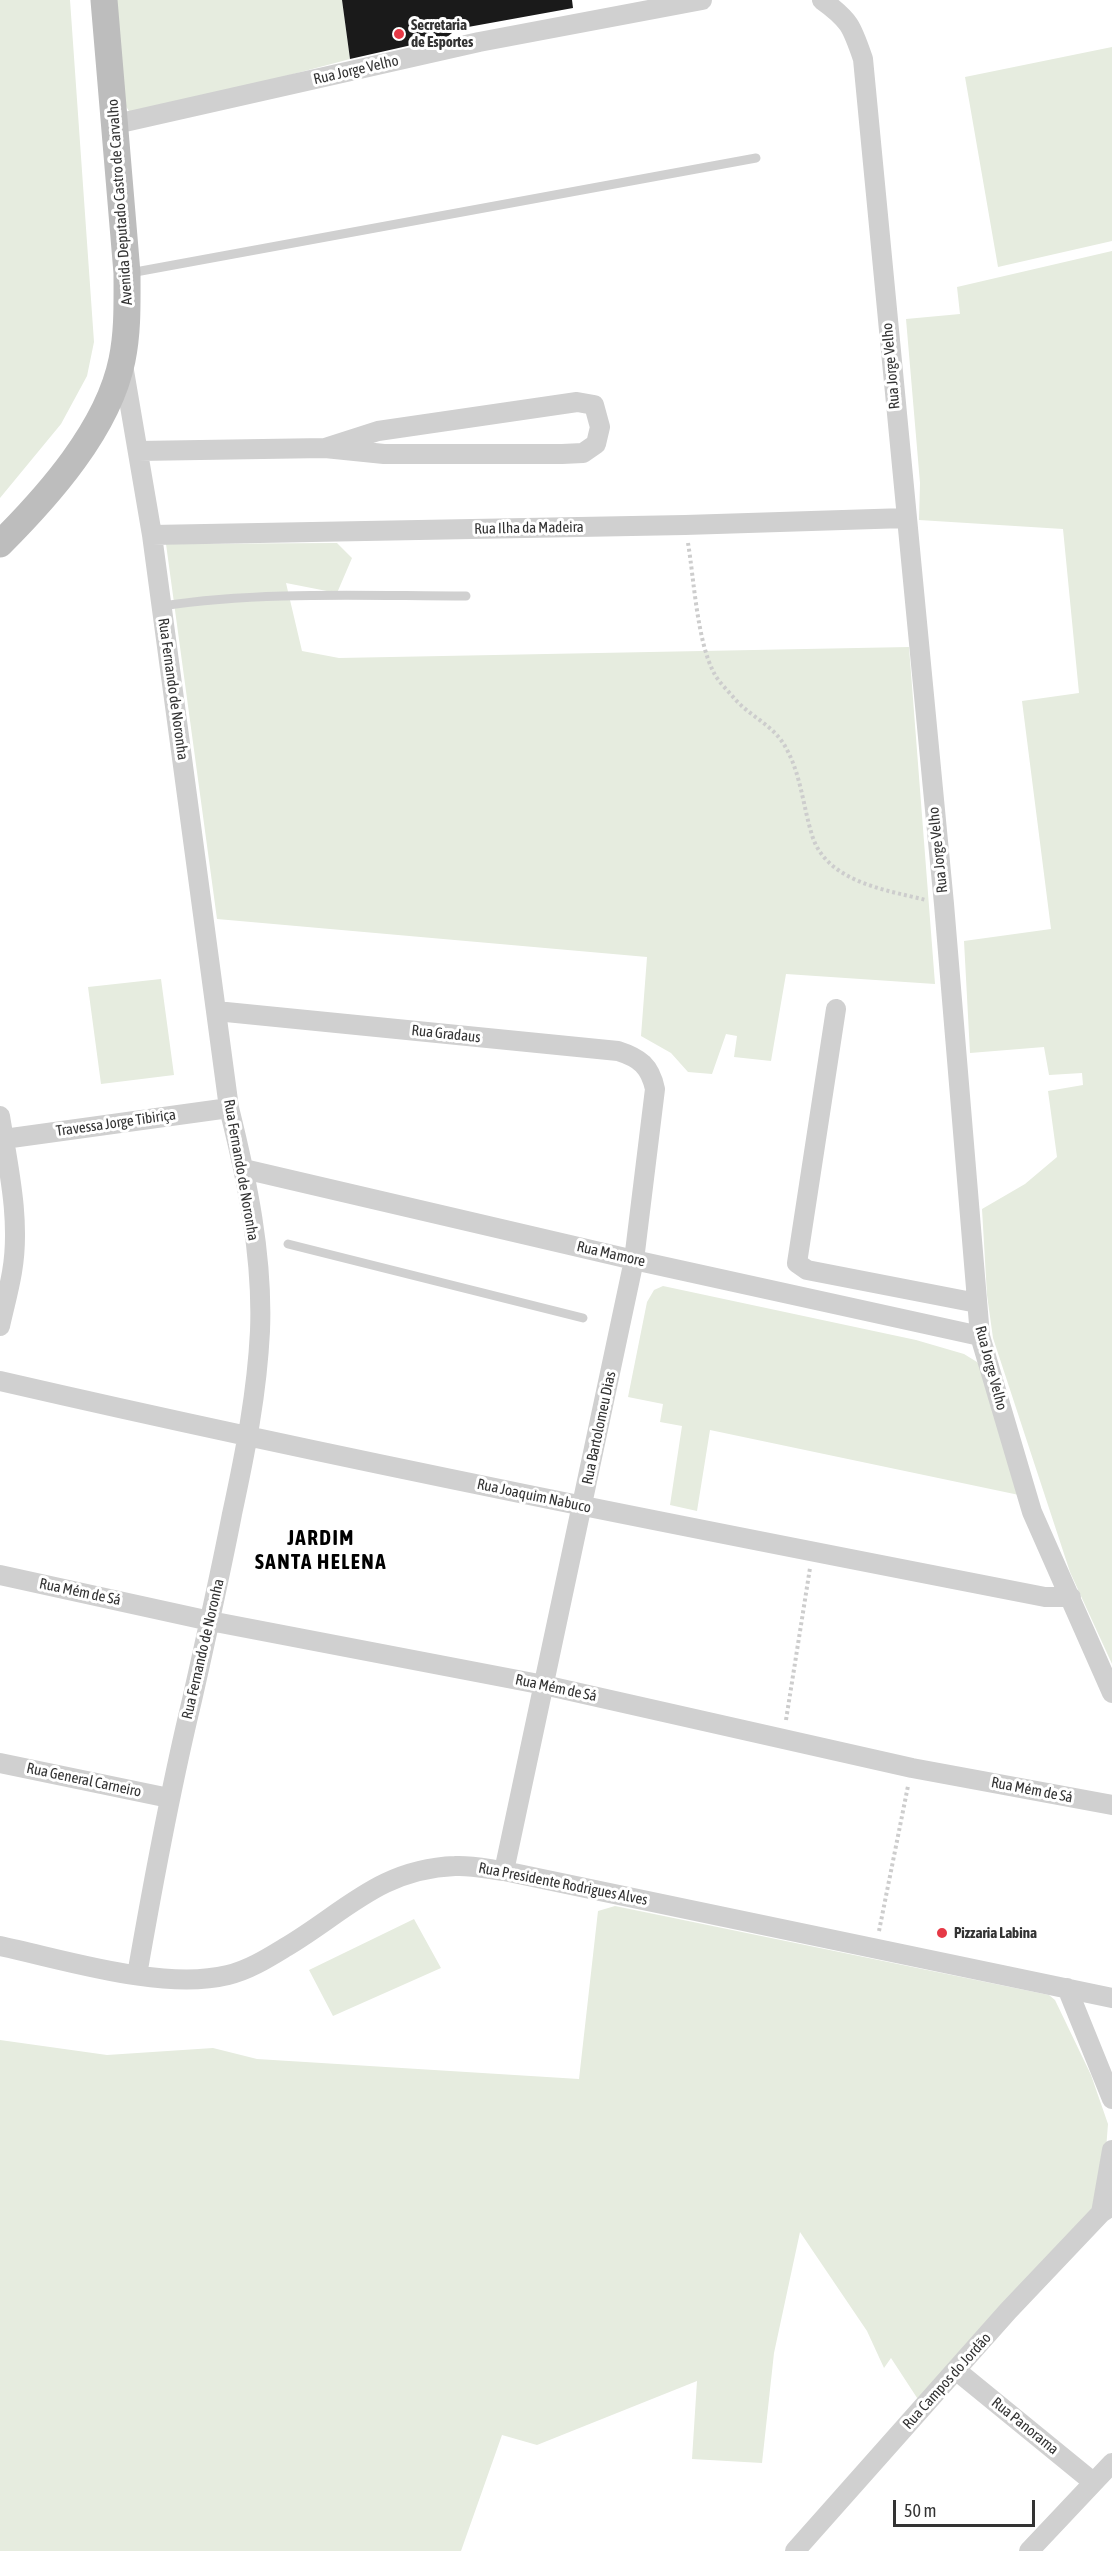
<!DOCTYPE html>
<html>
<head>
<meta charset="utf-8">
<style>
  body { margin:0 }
  #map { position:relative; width:1112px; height:2551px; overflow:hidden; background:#fff; font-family:"Asap Condensed",sans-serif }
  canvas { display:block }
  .scale { position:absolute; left:893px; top:2500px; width:142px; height:27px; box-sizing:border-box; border:3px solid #333; border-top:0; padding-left:8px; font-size:18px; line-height:21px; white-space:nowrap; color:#333; -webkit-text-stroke:4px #fff; paint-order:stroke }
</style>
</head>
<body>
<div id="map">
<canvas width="1112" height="2551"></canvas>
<div class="scale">50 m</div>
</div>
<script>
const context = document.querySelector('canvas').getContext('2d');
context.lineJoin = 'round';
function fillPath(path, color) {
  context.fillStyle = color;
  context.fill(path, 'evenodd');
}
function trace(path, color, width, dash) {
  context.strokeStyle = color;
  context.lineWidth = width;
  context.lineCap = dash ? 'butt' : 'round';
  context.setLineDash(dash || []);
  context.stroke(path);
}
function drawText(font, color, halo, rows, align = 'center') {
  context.font = font + ' "Asap Condensed",sans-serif';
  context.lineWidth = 6;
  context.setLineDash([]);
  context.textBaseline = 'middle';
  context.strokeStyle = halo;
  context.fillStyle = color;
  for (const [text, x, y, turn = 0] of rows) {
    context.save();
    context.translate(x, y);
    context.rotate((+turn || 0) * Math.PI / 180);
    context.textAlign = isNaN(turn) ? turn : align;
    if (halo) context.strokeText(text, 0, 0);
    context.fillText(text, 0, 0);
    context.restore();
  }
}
fillPath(new Path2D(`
  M0 0H70L94 342 87 376 61 424 0 498Z
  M115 0H342L350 59 139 115 129 111 123 102Z
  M1112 47V241L998 267 965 77Z
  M1112 251V1664L1070 1572 993 1338 987 1295 982 1209 1025 1184 1057 1157 1048 1091 1083 1085 1082 1073 1049 1075 1044 1047 970 1053 964 941 1051 929 1022 701 1079 693 1063 529 919 520 920 483 906 319 960 314 957 287Z
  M337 543 352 558 337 593 286 583 302 651 339 658 909 647 935 984 786 974 771 1061 734 1057 737 1036 726 1034 712 1074 688 1072 671 1053 641 1036 647 957 217 919 166 544Z
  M161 979 174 1075 101 1084 88 987Z
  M663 1286 916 1340 964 1354 977 1362 983 1370 1019 1495 710 1430 697 1511 670 1505 682 1426 660 1422 663 1404 628 1397 647 1302 654 1290Z
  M615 1906 1049 1995 1055 2000 1091 2075 1108 2124 1101 2213 923 2407 891 2358 884 2368 867 2331 800 2232 774 2353 762 2463 692 2459 697 2381 537 2445 502 2435 461 2551H0V2040L107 2055 213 2048 257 2059 579 2079 598 1911Z
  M414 1919 441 1968 333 2016 309 1970Z`), '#e6ecdf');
fillPath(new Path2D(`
  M342 0H572L573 8 457 29 447 37 350 59Z`), '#1a1a1a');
trace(new Path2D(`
  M688 543C694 579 697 641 714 673 718 681 727 690 734 698 749 716 774 725 786 748 801 775 803 806 812 835 826 882 886 890 926 900
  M786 1720 810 1568
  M879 1931 908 1786`), '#cdcdcd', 4, [3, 3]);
trace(new Path2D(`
  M130 273 756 158
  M162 606C262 591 365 596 466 596
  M288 1244 583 1318`), '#d0d0d0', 9);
trace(new Path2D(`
  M822 0C850 20 852 27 863 59L944 904 980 1336 1032 1512 1112 1693
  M116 124 479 42 702 0
  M123 365 152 535 229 1108C247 1180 263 1256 260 1331 257 1393 245 1454 232 1514 220 1576 206 1638 192 1700 170 1791 153 1883 137 1975
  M138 451 325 448 384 454H562L583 453 596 444 600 427 594 405 577 402 378 431 325 448
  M152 535 685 525 906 518
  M836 1009 797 1263 807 1270 977 1303
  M216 1011 618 1051C640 1058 650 1066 655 1089L634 1260 504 1871
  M0 1116C8 1166 21 1221 12 1272 9 1290 4 1308 0 1326
  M4 1139 229 1108
  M244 1169 634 1260 980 1336
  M0 1381C347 1461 696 1529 1045 1597H1071
  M0 1575 210 1621 544 1685 912 1768 1112 1805
  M0 1763 169 1798
  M0 1946C66 1960 163 1991 228 1975 249 1970 268 1958 286 1947 345 1912 380 1869 455 1866 471 1865 488 1869 504 1871L1112 1998
  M1067 1988 1112 2099
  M1101 2213 1112 2150
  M957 2371 1093 2482
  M795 2551 1008 2311 1101 2213 1112 2206
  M1029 2551 1112 2463`), '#d0d0d0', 20);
trace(new Path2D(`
  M0 544C48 496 108 429 122 360 128 331 127 302 127 273L104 0`), '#bdbdbd', 27);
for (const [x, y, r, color] of [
  [399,34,6,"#e63946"],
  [942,1933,6,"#e63946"]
]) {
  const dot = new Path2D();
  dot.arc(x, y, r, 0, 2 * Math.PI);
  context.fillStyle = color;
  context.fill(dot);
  trace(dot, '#fff', 2);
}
drawText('bold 15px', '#333', '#fff', [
  ["Secretaria",411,25],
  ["de Esportes",411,42],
  ["Pizzaria Labina",954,1933]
], 'left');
drawText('15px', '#333', '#fff', [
  ["Rua Jorge Velho",356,70,-13],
  ["Avenida Deputado Castro de Carvalho",120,202,-94],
  ["Rua Jorge Velho",891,366,-95],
  ["Rua Ilha da Madeira",529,528,-1],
  ["Rua Fernando de Noronha",173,689,82],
  ["Rua Jorge Velho",938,850,-96],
  ["Rua Gradaus",446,1034,6],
  ["Travessa Jorge Tibiriça",116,1123,-8],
  ["Rua Fernando de Noronha",241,1170,80],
  ["Rua Mamore",611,1254,13],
  ["Rua Jorge Velho",991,1368,75],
  ["Rua Bartolomeu Dias",599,1428,-78],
  ["Rua Joaquim Nabuco",534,1496,12],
  ["Rua Mém de Sá",80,1592,12],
  ["Rua Fernando de Noronha",203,1649,-77],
  ["Rua Mém de Sá",556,1688,12],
  ["Rua General Carneiro",84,1780,12],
  ["Rua Mém de Sá",1032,1790,11],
  ["Rua Presidente Rodrigues Alves",563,1884,11],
  ["Rua Campos do Jordão",947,2381,-48],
  ["Rua Panorama",1025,2426,39]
]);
context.letterSpacing = '1.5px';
drawText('bold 21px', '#000', '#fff', [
  ["JARDIM",321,1538],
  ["SANTA HELENA",321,1562]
]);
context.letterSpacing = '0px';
</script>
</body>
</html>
